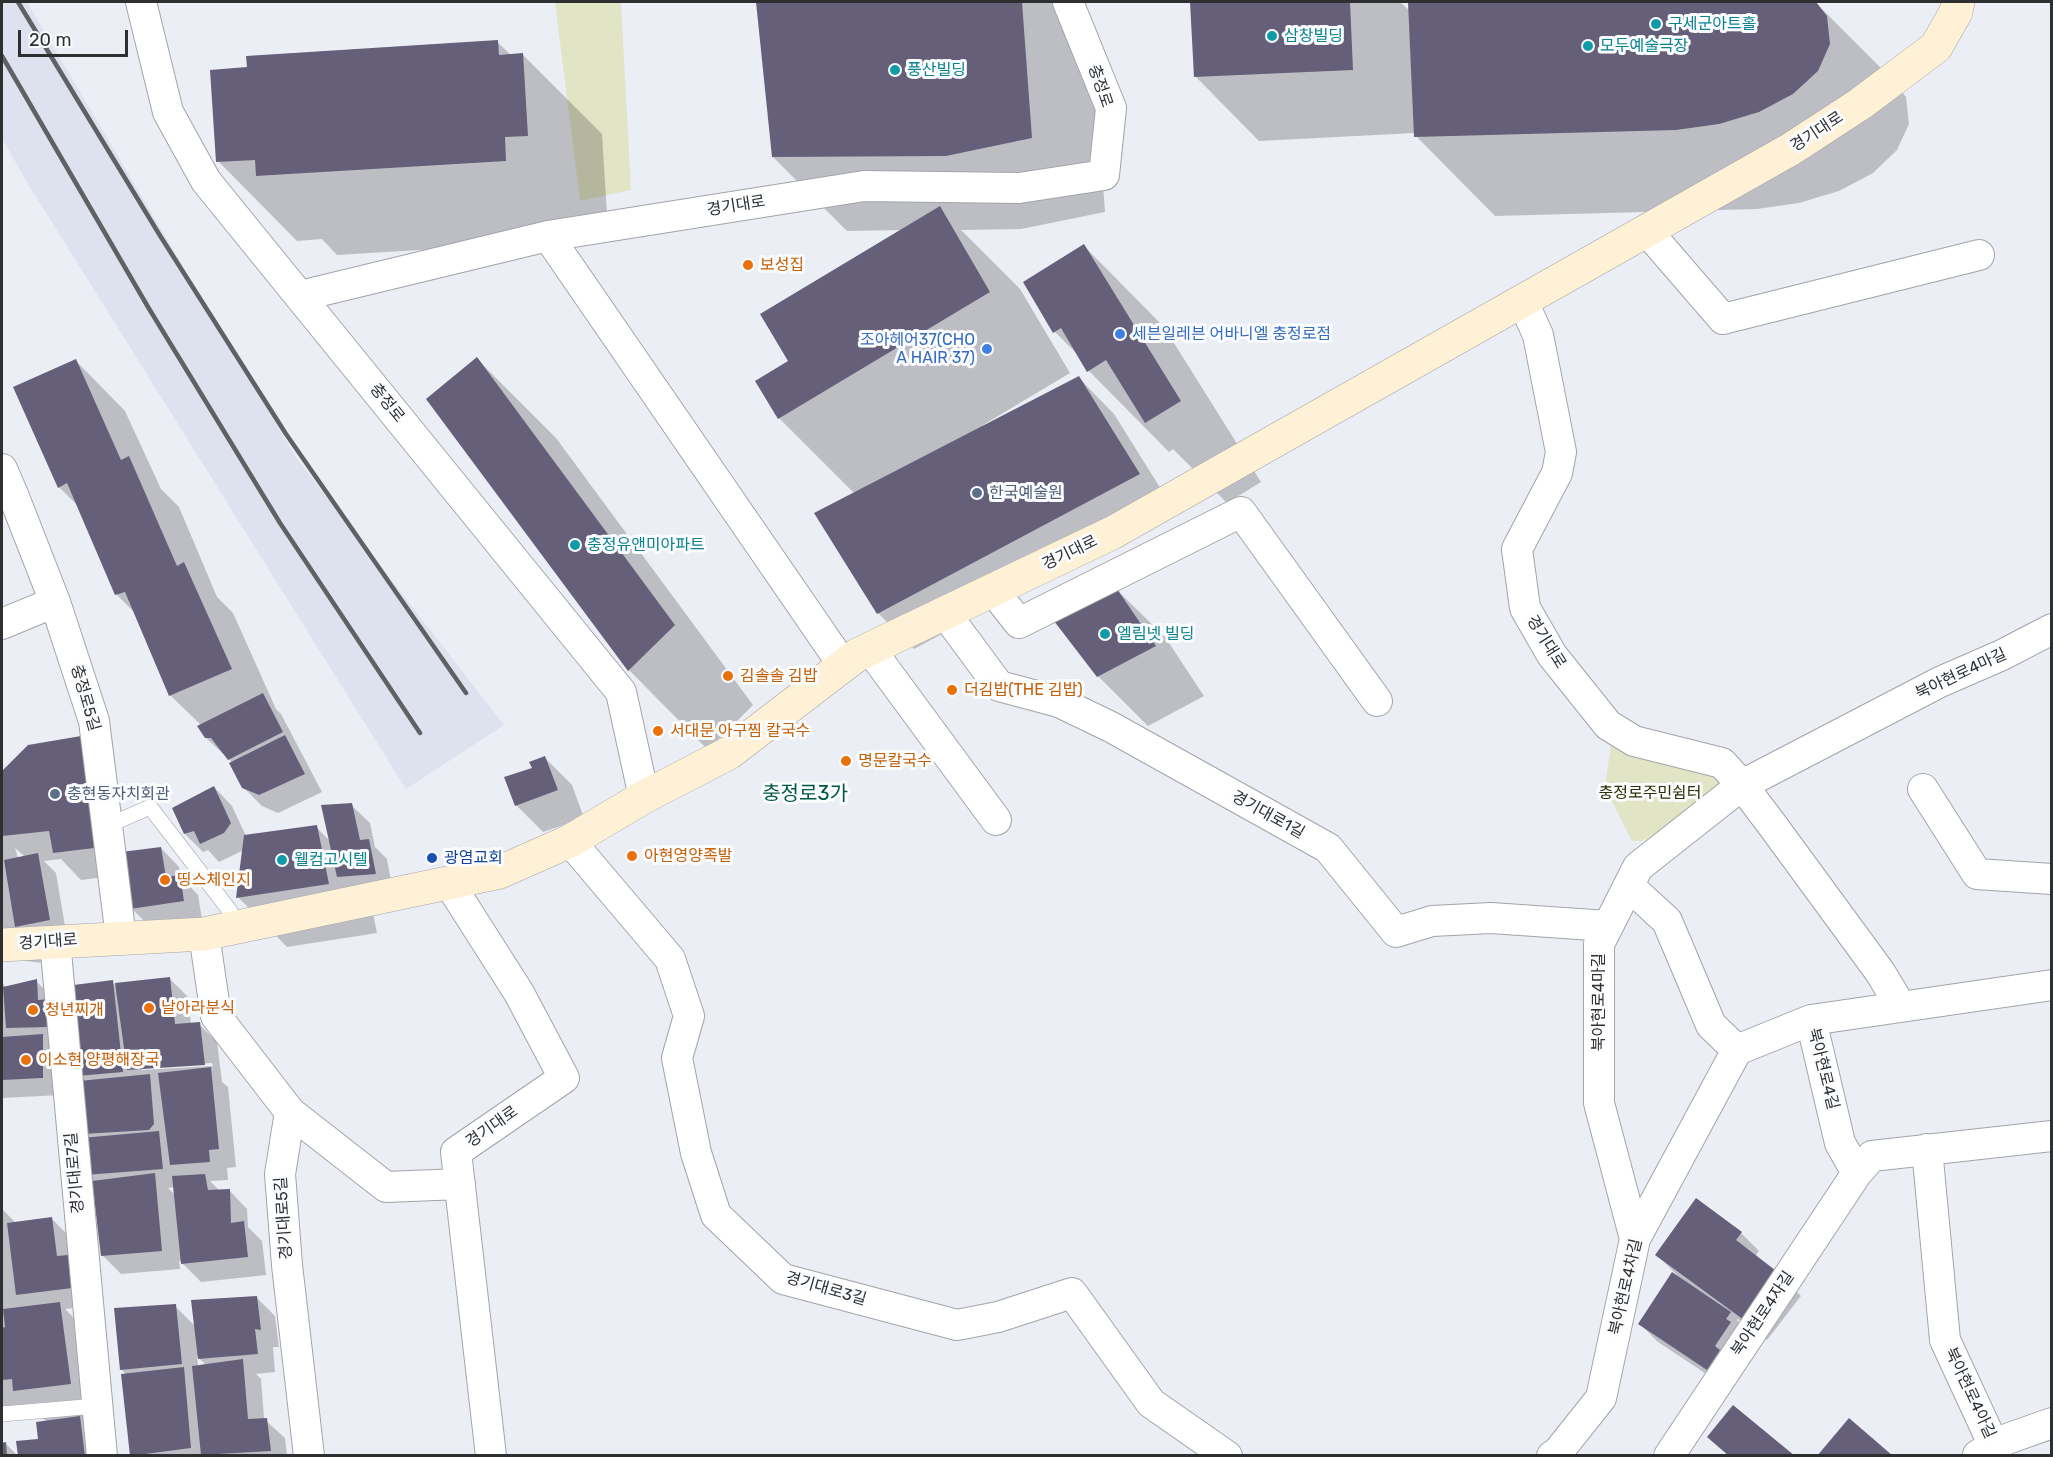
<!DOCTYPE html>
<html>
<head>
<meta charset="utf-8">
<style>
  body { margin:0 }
  #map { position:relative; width:2053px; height:1457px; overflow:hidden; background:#eceef5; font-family:Rubik,sans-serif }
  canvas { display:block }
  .frame { position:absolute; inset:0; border:3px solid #2e2f31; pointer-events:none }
  .scale { position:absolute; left:18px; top:30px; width:110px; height:27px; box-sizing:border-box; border:3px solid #2e2f31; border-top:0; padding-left:8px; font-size:18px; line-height:21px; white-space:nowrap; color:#2e2f31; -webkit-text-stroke:4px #fbfcfe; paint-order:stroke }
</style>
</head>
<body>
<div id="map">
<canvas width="2053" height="1457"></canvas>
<div class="frame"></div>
<div class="scale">20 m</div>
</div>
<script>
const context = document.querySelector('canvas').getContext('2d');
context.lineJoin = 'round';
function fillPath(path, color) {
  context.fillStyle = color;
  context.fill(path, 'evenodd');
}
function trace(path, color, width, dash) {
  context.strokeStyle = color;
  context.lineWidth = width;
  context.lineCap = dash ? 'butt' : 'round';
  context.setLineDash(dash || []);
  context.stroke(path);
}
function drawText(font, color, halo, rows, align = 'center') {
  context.font = font + ' Rubik,"Noto Sans KR",sans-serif';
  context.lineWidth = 6;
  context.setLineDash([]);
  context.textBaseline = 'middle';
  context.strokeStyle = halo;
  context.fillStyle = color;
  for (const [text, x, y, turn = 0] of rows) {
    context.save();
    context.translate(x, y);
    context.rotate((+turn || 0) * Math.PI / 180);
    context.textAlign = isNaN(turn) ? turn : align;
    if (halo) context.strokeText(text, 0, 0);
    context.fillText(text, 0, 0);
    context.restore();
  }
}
fillPath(new Path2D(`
  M2 2H27L295 456 504 725 406 789 28 184 2 138Z`), '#dee2ef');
fillPath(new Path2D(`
  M555 2H621L631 190 580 201Z
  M1612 738 1708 769 1729 787 1643 841H1632L1605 787Z`), '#e2e4c6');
fillPath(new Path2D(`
  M758 2H1051L1093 43 1105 212 1021 229 961 230 1020 289 1070 373 983 425 984 427 1079 378 1114 414 1174 510 914 649 878 613 854 493 779 418 790 362 903 230 847 231 773 157Z
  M1192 2H1400L1410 11 1409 2H1815L1888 75 1906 97 1909 124 1897 150 1873 173 1839 191 1799 203 1757 209 1495 216 1416 136 1415 133 1259 141 1196 77Z
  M497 42 511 55 522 54 602 134 607 215 585 240 337 255 322 239 297 241 218 161Z
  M1084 246 1164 327 1261 482 1227 503 1173 449 1169 452 1089 371 1080 357 1055 332Z
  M477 359 556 438 753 705 708 750 629 670 428 399Z
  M76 361 125 411 161 489 179 507 217 597 233 613 276 709 281 714 322 792 278 813 262 806 243 787 233 763 206 738 201 725 170 695 137 615 116 594 79 507 59 487Z
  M1115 588 1165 637 1204 696 1148 726 1098 676 1056 622Z
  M29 746 121 875 81 880 61 859 44 861 56 873 67 938 43 963 2 958V773ZM15 848 25 857 18 858Z
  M545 758 572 785 584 818 543 832 516 805 534 769Z
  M214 787 232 806 246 836 316 827 330 841 351 805 370 823 375 847 387 859 393 892 369 894 377 933 287 947 238 897 244 850 219 862 208 850 203 852 185 834Z
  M161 848 179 867 181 877 198 895 202 919 149 926 131 908Z
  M169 978 188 997 191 1024H199L217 1042 222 1082 228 1087 236 1167 227 1168 228 1180 210 1181 220 1191 229 1190 247 1209 248 1227 262 1241 266 1275 201 1282 179 1260 180 1269 121 1274 103 1256 93 1181 86 1175 90 1139 85 1133V1082L79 1075 112 982 118 988ZM212 1063 213 1066 142 1070V1067ZM175 1187 176 1196 168 1188Z
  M36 981 54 999 61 1095 2 1098V983L6 987Z
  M2 1209 16 1223 52 1219 70 1237 90 1306 65 1309 95 1339 100 1456H20L39 1440 47 1422 40 1415 2 1419Z
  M1741 1233 1759 1251 1755 1257 1783 1278 1801 1296 1767 1340 1738 1319 1737 1320 1748 1331 1726 1387 1658 1342 1640 1324 1680 1278 1657 1255Z
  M257 1298 275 1316 279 1347H273L275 1372 256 1374 261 1379 264 1419 285 1438 287 1456H132L127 1375 121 1369 175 1306 196 1327ZM197 1356 206 1365 198 1366Z
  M2 1441 6 1444 18 1456H2Z`), '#0003');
fillPath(new Path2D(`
  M756 2H1022L1032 138 946 156 772 157Z
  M1190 2H1350L1353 70 1194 77Z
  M1408 2H1816L1827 16 1830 44 1818 71 1793 94 1759 112 1719 124 1676 130 1414 137Z
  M498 40 499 55 523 53 528 136 505 137 506 161 256 176 255 160 216 162 210 70 247 67 246 56Z
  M940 206 990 292 778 419 755 381 788 361 760 314Z
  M1084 244 1181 401 1145 423 1106 360 1087 372 1061 328 1053 333 1023 282Z
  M477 357 675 625 628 671 426 399Z
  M76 359 121 460 129 456 177 566 184 562 232 669 169 696 125 592 115 595 67 483 58 488 13 387Z
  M1079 376 1140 474 877 614 814 513Z
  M1115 586 1156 646 1097 677 1054 621Z
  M263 693 283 732 228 760 211 738H205L197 726Z
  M87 735 94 848 53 853 49 831 2 836V771L28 745Z
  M285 735 305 774 259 795 242 788 229 763Z
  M545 756 558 790 515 806 504 777 532 768 529 762Z
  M214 786 231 823 224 833 200 844 194 831 184 834 172 808Z
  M352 803 360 840 369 839 376 874 337 877 321 805Z
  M317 825 329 884 236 898 244 835Z
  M161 847 166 877 180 875 184 901 130 909 121 852Z
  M38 853 50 920 15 927 4 860Z
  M170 977 175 1024 200 1022 205 1065 127 1070 115 983Z
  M37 979 38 1000 49 999 50 1027 6 1028 3 987Z
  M113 980 123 1072 77 1076 66 986Z
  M43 1034V1078L2 1080V1037Z
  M211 1067 219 1149 209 1150 210 1162 170 1165 158 1073Z
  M150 1074 154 1124 149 1130 83 1134 79 1081Z
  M159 1131 163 1169 85 1175 81 1138Z
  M155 1173 162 1251 101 1256 92 1181Z
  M205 1174 208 1190 230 1189 231 1223 244 1221 248 1257 181 1264 172 1176Z
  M1696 1198 1742 1232 1736 1240 1784 1277 1748 1323 1655 1255Z
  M52 1217 57 1256 68 1255 72 1288 16 1295 7 1223Z
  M1672 1272 1731 1312 1726 1319 1731 1322 1715 1346 1720 1350 1707 1370 1638 1324Z
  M257 1296 261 1330 255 1329 258 1354 198 1359 191 1300Z
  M60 1302 71 1384 13 1391 12 1379 2 1380V1328L5 1327 3 1309Z
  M176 1304 182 1364 120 1370 114 1308Z
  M243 1359 248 1419 267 1418 271 1451 201 1455 192 1366Z
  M184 1367 191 1448 130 1456 121 1374Z
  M1733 1405 1795 1456H1729L1707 1437Z
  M80 1416 85 1456H18L16 1441 38 1439 36 1422Z
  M1849 1418 1893 1456H1817Z
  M6 1442 7 1456H2V1443Z`), '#655f79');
const service = new Path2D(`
  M107 826 150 807 230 911 238 927
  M2 1414 96 1406`);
const minor = new Path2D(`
  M141 2 168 112 206 181 621 692 644 797
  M1647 231 1723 319 1979 255
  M548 236 843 665
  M300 296 548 236 864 186 1019 188 1104 175 1111 108 1068 2
  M1523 302 1538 335 1561 452 1557 473 1517 549 1525 608 1552 655 1608 725 1634 741 1722 763 1742 785 1773 826 1880 972 1901 1007
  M2 469 14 497 55 602 94 721 121 938
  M993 590 1019 623 1241 512 1377 701
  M945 613 999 686 1059 702 1111 727 1328 848 1396 932 1432 921 1491 918 1608 926
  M2 624 55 602
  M870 649 996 820
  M1923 789 1977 874 2052 879
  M570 841 670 959 689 1016 677 1058 696 1153 716 1215 783 1279 957 1325 998 1317 1072 1293 1151 1403 1227 1456
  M449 883 519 993 564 1078 456 1152 491 1456
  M1629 886 1667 921 1711 1025 1737 1050
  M204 934 216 1016 290 1112 280 1174 287 1265 309 1456
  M55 941 102 1456
  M1811 1020 1840 1143 1857 1173
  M1737 1050 1811 1020 2052 985
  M290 1112 386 1187 460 1184
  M1927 1149 1945 1340 1994 1446
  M1635 1239 1599 1103V944L1638 867 1742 785 1940 682 2002 655 2052 629
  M1978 1455 2007 1439 2052 1423
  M1552 1456 1558 1452 1601 1398 1635 1239 1737 1050
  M1669 1456 1857 1173 1872 1156 2052 1136`);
const secondary = new Path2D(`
  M2 945 204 934 500 872 570 841 644 797 729 753 857 655 1112 533 1791 149 1860 104 1936 47 1956 12 1958 2`);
trace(service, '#a2a4a9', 16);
trace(minor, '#a2a4a9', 32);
trace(secondary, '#a2a4a9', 34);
trace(service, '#fff', 15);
trace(minor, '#fff', 30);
trace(secondary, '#fef1d5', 33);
trace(new Path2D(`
  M18 2 159 234 286 434 466 693
  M2 56 148 307 280 523 420 733`), '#606165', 4.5);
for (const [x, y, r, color] of [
  [1656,24,6,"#0f9aa8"],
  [1272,36,6,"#0f9aa8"],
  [1588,46,6,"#0f9aa8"],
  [895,70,6,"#0f9aa8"],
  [748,265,6,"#e8710a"],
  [1120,334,6,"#3f7fe0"],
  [987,349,6,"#3f7fe0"],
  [977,493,6,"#5c6f8a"],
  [575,545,6,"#0f9aa8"],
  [1105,634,6,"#0f9aa8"],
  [728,676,6,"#e8710a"],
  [952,690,6,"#e8710a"],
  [658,731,6,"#e8710a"],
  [846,761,6,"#e8710a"],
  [55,794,6,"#5c6f8a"],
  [632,856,6,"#e8710a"],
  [432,858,6,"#1a4fb4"],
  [282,860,6,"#0f9aa8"],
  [165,880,6,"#e8710a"],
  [149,1008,6,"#e8710a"],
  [33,1010,6,"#e8710a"],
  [26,1060,6,"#e8710a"]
]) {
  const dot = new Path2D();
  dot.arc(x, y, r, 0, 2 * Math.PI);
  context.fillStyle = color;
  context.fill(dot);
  trace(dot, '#fbfcfe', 2);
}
drawText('16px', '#0d838f', '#fbfcfe', [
  ["구세군아트홀",1668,24],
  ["삼창빌딩",1284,36],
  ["모두예술극장",1600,46],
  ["풍산빌딩",907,70],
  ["충정유앤미아파트",587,545],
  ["엘림넷 빌딩",1117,634],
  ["웰컴고시텔",294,860]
], 'left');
drawText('16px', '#2e2f31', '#fbfcfe', [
  ["충정로",1100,86,71],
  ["경기대로",1817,132,-33],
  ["경기대로",736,206,-9],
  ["충정로",387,403,51],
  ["경기대로",1070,553,-26],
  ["경기대로",1546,642,58],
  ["북아현로4마길",1961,674,-25],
  ["충정로5길",85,698,74],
  ["경기대로1길",1268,815,29],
  ["경기대로",48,942,-4],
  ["북아현로4마길",1599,1002,-90],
  ["북아현로4길",1823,1069,76],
  ["경기대로",492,1127,-35],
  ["경기대로7길",75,1173,-95],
  ["경기대로5길",284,1218,-94],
  ["북아현로4차길",1626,1287,-77],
  ["경기대로3길",826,1289,16],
  ["북아현로4자길",1763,1314,-56],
  ["북아현로4아길",1970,1393,65]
]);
drawText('16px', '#c56008', '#fbfcfe', [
  ["보성집",760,265],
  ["김솔솔 김밥",740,676],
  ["더김밥(THE 김밥)",964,690],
  ["서대문 아구찜 칼국수",670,731],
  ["명문칼국수",858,761],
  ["아현영양족발",644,856],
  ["띵스체인지",177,880],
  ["날아라분식",161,1008],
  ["청년찌개",45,1010],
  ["이소현 양평해장국",38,1060]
], 'left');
drawText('16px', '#366cbe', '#fbfcfe', [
  ["세븐일레븐 어바니엘 충정로점",1132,334],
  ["조아헤어37(CHO",975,340,"right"],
  ["A HAIR 37)",975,358,"right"]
], 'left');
drawText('16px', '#4e5e75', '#fbfcfe', [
  ["한국예술원",989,493],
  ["충현동자치회관",67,794]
], 'left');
drawText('16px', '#2d2e06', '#fbfcfe', [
  ["충정로주민쉼터",1650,793]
]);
drawText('16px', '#164399', '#fbfcfe', [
  ["광염교회",444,858]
], 'left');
drawText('20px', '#005743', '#fbfcfe', [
  ["충정로3가",805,794]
]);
</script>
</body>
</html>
